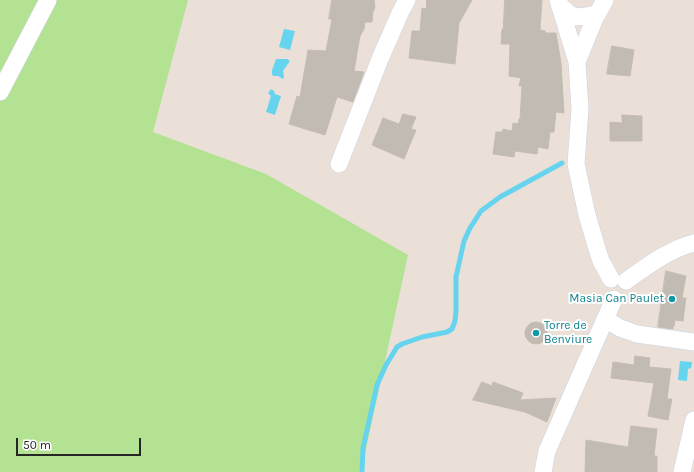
<!DOCTYPE html>
<html>
<head>
<meta charset="utf-8">
<style>
  body { margin:0 }
  #map { position:relative; width:694px; height:472px; overflow:hidden; background:#eae0d7; font-family:Karla,sans-serif }
  canvas { display:block }
  .scale { position:absolute; left:16px; top:438px; width:125px; height:18px; box-sizing:border-box; border:2px solid #262626; border-top:0; padding-left:5px; font-size:12px; line-height:14px; white-space:nowrap; color:#262626; -webkit-text-stroke:3px #fff; paint-order:stroke }
</style>
</head>
<body>
<div id="map">
<canvas width="694" height="472"></canvas>
<div class="scale">50 m</div>
</div>
<script>
const context = document.querySelector('canvas').getContext('2d');
context.lineJoin = 'round';
function fillPath(path, color) {
  context.fillStyle = color;
  context.fill(path, 'evenodd');
}
function trace(path, color, width, dash) {
  context.strokeStyle = color;
  context.lineWidth = width;
  context.lineCap = dash ? 'butt' : 'round';
  context.setLineDash(dash || []);
  context.stroke(path);
}
function drawText(font, color, halo, rows, align = 'center') {
  context.font = font + ' Karla,sans-serif';
  context.lineWidth = 4;
  context.setLineDash([]);
  context.textBaseline = 'middle';
  context.strokeStyle = halo;
  context.fillStyle = color;
  for (const [text, x, y, turn = 0] of rows) {
    context.save();
    context.translate(x, y);
    context.rotate((+turn || 0) * Math.PI / 180);
    context.textAlign = isNaN(turn) ? turn : align;
    if (halo) context.strokeText(text, 0, 0);
    context.fillText(text, 0, 0);
    context.restore();
  }
}
fillPath(new Path2D(`
  M0 0H188L153 132 266 174 408 255 361 472H0Z`), '#b3e292');
fillPath(new Path2D(`
  M284 29 295 31 290 50 279 47Z
  M276 59H287L290 61 283 71 284 77 283 79 278 76H273L272 74V70Z
  M271 89 274 91 275 94 281 96 275 115 266 112 271 96 268 93Z
  M680 361 692 362 691 368 688 369 687 381 678 380Z`), '#67d4ef');
trace(new Path2D(`
  M362 472 363 448 377 385 386 365 397 347 402 344 422 337 447 332 452 329 455 321 456 311V277L464 241 470 228 481 211 500 197 562 163`), '#67d4ef', 5);
const building = new Path2D(`
  M332 0H374L375 7 373 12 372 22H365L364 29 360 36 354 71 364 72 353 102 337 97 325 135 289 124 297 96 300 97 308 50 326 51 332 19H329Z
  M427 0H472L459 23 455 64 409 58 412 31H420L422 8 426 9Z
  M505 0H542L540 30 545 31V33H556L561 63 564 113 556 112 554 132H550L548 149 538 147 537 154 515 151 514 157 493 154 496 132H502L503 129 512 131 513 123 518 124 519 119H520L522 86H519L521 78 509 76 510 44H501L502 29H503Z
  M612 46 634 50 630 76 607 74Z
  M403 114 416 117 411 129 416 130 404 159 372 145 383 118 399 124Z
  M622 115 642 116V141H610V122L622 123Z
  M666 271 686 276 682 298H686L683 321 675 320 674 326H673V329L658 327Z
  M525 333a11 11 0 1 1 22 0a11 11 0 1 1-22 0Z
  M635 356 650 358 649 367 671 369 667 399H672L668 420 648 416 654 383 611 378 613 362 634 365Z
  M482 382 492 386 493 382 523 393 520 400 556 398 547 422 525 412 473 400Z
  M631 426 657 429 654 456H657V472H585L586 440 628 447Z`);
fillPath(building, '#c1bbb3');
trace(building, '#c5bcb1', 1);
const minor = new Path2D(`
  M558 0 577 62 580 109 576 164 587 215 598 252 601 261 611 279
  M559 4C574 20 576 18 597 14
  M577 62 595 18 605 0
  M0 92 48 0
  M339 164 380 59 400 13 407 0
  M626 281C647 266 670 249 694 243
  M605 319 620 328 637 334 694 342
  M543 472 547 451 614 299
  M682 472 694 420`);
trace(minor, '#ccd2e0', 18);
trace(minor, '#fff', 17);
for (const [x, y, r, color] of [
  [672,299,4,"#0f9aa8"],
  [536,333,4,"#0f9aa8"]
]) {
  const dot = new Path2D();
  dot.arc(x, y, r, 0, 2 * Math.PI);
  context.fillStyle = color;
  context.fill(dot);
  trace(dot, '#fff', 1.5);
}
drawText('12px', '#0d838f', '#fff', [
  ["Masia Can Paulet",664,299],
  ["Torre de",544,326,"left"],
  ["Benviure",544,340,"left"]
], 'right');
</script>
</body>
</html>
